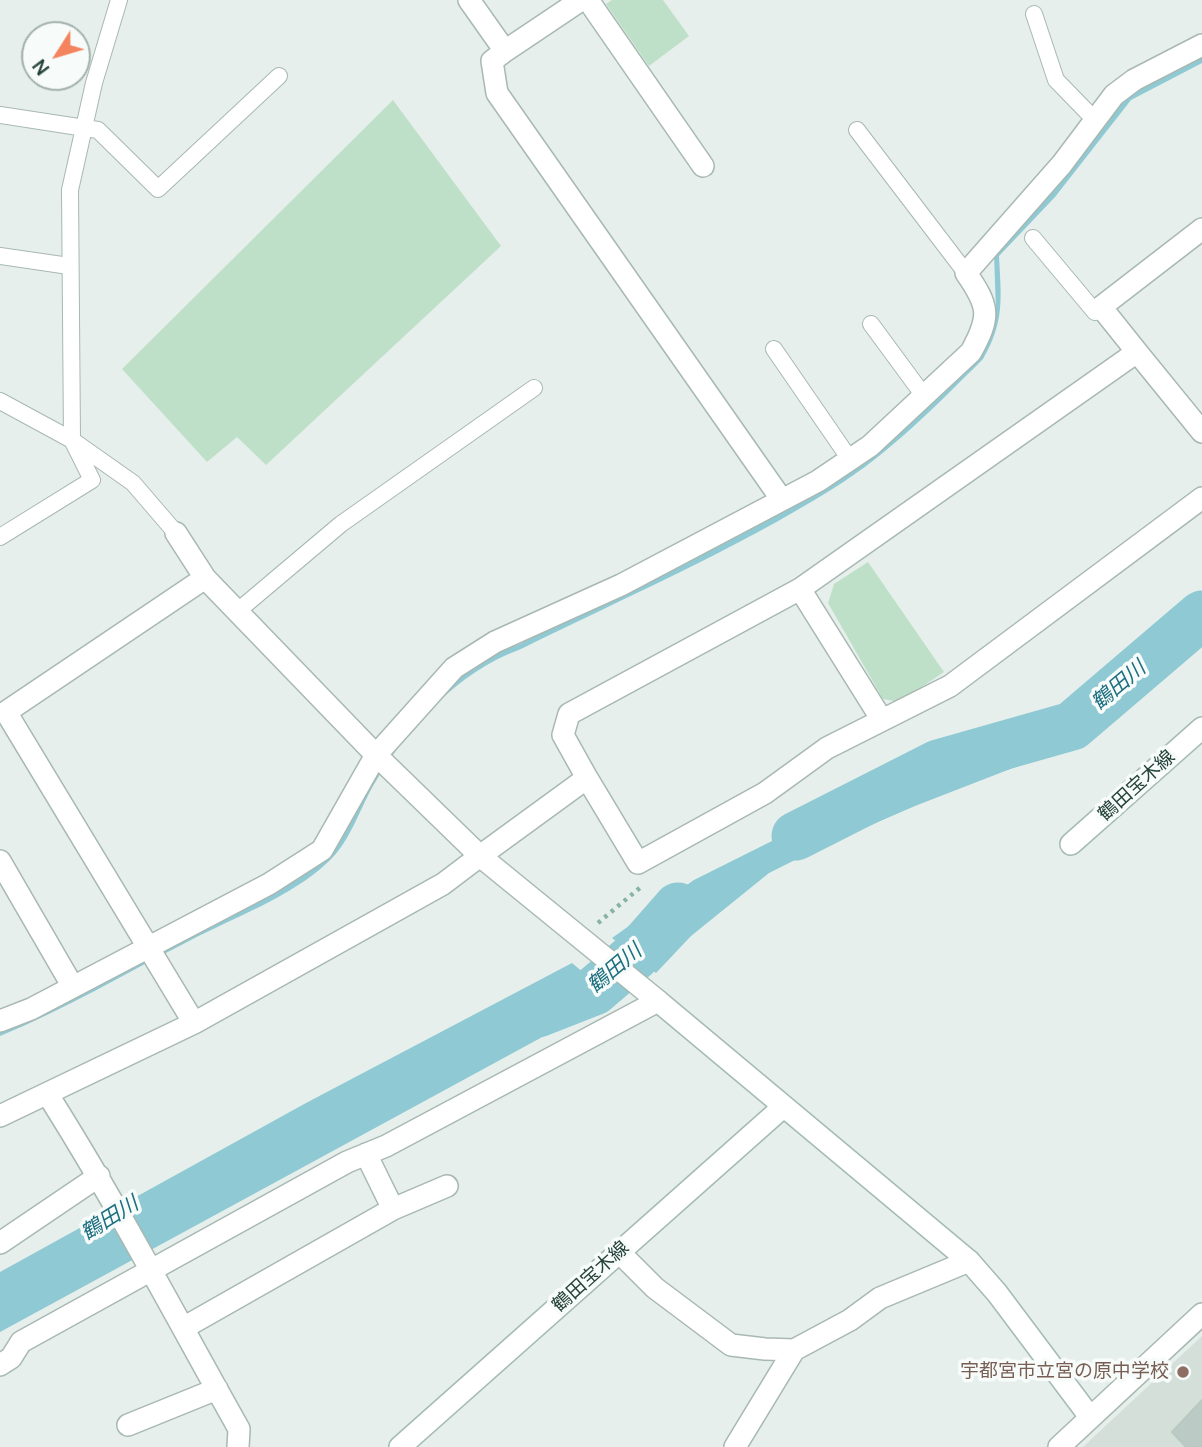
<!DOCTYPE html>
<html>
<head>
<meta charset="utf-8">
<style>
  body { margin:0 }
  #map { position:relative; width:1202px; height:1447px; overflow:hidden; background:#e6efeb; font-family:Manrope,sans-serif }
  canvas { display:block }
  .north { position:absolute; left:21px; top:21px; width:70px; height:70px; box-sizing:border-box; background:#f7fbf9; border:2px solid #a3b1ad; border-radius:50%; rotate:233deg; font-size:19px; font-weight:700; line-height:28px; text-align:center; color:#24423a }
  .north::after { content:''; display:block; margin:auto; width:24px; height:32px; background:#f4845f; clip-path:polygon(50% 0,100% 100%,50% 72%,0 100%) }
</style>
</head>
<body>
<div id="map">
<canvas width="1202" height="1447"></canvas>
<div class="north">N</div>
</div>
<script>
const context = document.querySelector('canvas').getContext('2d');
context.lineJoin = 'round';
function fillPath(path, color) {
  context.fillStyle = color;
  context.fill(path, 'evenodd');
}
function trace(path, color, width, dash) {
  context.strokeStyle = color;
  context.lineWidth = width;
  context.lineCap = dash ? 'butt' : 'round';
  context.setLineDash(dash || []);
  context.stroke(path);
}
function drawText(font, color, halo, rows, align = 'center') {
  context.font = font + ' Manrope,"Noto Sans JP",sans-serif';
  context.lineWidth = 7;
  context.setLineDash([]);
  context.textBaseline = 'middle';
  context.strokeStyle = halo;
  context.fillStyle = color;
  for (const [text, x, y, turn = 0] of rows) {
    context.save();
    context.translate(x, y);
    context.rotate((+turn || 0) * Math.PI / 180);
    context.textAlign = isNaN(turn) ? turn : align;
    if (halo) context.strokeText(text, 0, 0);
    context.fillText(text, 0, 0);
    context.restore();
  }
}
fillPath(new Path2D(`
  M1202 1336V1447H1083L1100 1431Z`), '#d4dfda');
fillPath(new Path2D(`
  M612 0H663L689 36 649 66 606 4Z
  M393 100 501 246 266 465 237 437 207 462 122 369Z
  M868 562 944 672 899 702 883 699 828 603 834 584Z`), '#bfe0c8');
fillPath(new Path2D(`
  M1202 56V63L1131 100 1055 197 999 256C1001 298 1005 321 983 359 937 405 889 454 834 488 735 550 626 597 521 649 457 672 407 728 373 786 359 811 349 844 327 863 289 898 235 917 189 941 126 973 66 1009 0 1036V1029L310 868 404 733 453 681 486 656 520 644 728 539 834 480 988 337 996 311 994 253 1052 193 1119 105 1144 85Z
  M1202 603V632L1154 675 1054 752 915 806 825 845 769 873 691 936 656 973 612 938 694 880 812 821 1023 751 1072 718Z
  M572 963 614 998 0 1332V1272L306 1103Z`), '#8ec9d4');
trace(new Path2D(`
  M796 836 938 764 1072 726 1202 615
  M538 1013 594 991 635 956 678 907`), '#8ec9d4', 49);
const building = new Path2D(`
  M1202 1400V1447H1186L1172 1432Z`);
fillPath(building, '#bbcac4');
trace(building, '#b8c9c2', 2);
const lane = new Path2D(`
  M1034 14 1056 80 1094 119
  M0 115 98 130 158 189 279 76
  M857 130 966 273
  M1033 238 1095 312 1101 307
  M0 256 69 266
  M871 324 924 396
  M774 349 849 458
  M0 401 72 440 133 483 176 533
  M0 537 92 480 72 440 70 190 94 83 119 0
  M239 610 341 524 534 388`);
const street = new Path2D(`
  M469 0 505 51 492 61 497 93 782 500
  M588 0 703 166
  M505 51 581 0
  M1137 352 1202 432
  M176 533 205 578 376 755 480 856 587 778 563 735 569 714 800 589 1137 352 1101 307 1202 229
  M800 589 882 720
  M587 778 638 863 765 793 827 748 950 686 1202 498
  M0 861 73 987
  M0 1021 31 1009 269 884 322 850 376 755 454 668 495 642 621 585 818 481 870 446 971 352C991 316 989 306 966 273L1062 164 1114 95 1134 80 1202 45
  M194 1023 6 712 205 578
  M48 1095C117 1204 176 1317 239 1429L238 1447
  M0 1116 194 1023 443 884 480 856 658 1001 386 1146 347 1162 21 1342 11 1358 0 1365
  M366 1154 393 1209
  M0 1243 99 1176
  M619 1252 655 1288 731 1345 765 1349 794 1350 850 1320 880 1298 969 1261
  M185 1327 393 1209 447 1186
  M128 1425 217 1389
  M735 1447 794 1350
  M1059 1447 1202 1314`);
const secondary = new Path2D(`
  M1071 844 1202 728
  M658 1001 969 1261 997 1293 1090 1417
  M400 1447 783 1107`);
trace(lane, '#a8b8b2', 18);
trace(street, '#a8b8b2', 24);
trace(secondary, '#a4bbb3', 24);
trace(new Path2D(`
  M598 923 642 886`), '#86b3a5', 4.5, [3.5, 5]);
trace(lane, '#fff', 16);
trace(street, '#fff', 21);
trace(secondary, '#fff', 21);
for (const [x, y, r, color] of [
  [1183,1372,7,"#8d6e63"]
]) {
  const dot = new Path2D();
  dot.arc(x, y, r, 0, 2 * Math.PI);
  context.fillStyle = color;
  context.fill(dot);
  trace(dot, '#f7fbf9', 2.5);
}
drawText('19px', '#24423a', '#f7fbf9', [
  ["鶴田宝木線",1137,786,-42],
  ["鶴田宝木線",591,1277,-42]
]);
drawText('19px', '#785e54', '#f7fbf9', [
  ["宇都宮市立宮の原中学校",1169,1372]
], 'right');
drawText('italic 21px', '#1c6f80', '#f7fbf9', [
  ["鶴田川",1119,686,-40],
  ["鶴田川",615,969,-40],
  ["鶴田川",110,1219,-32]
]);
</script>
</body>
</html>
